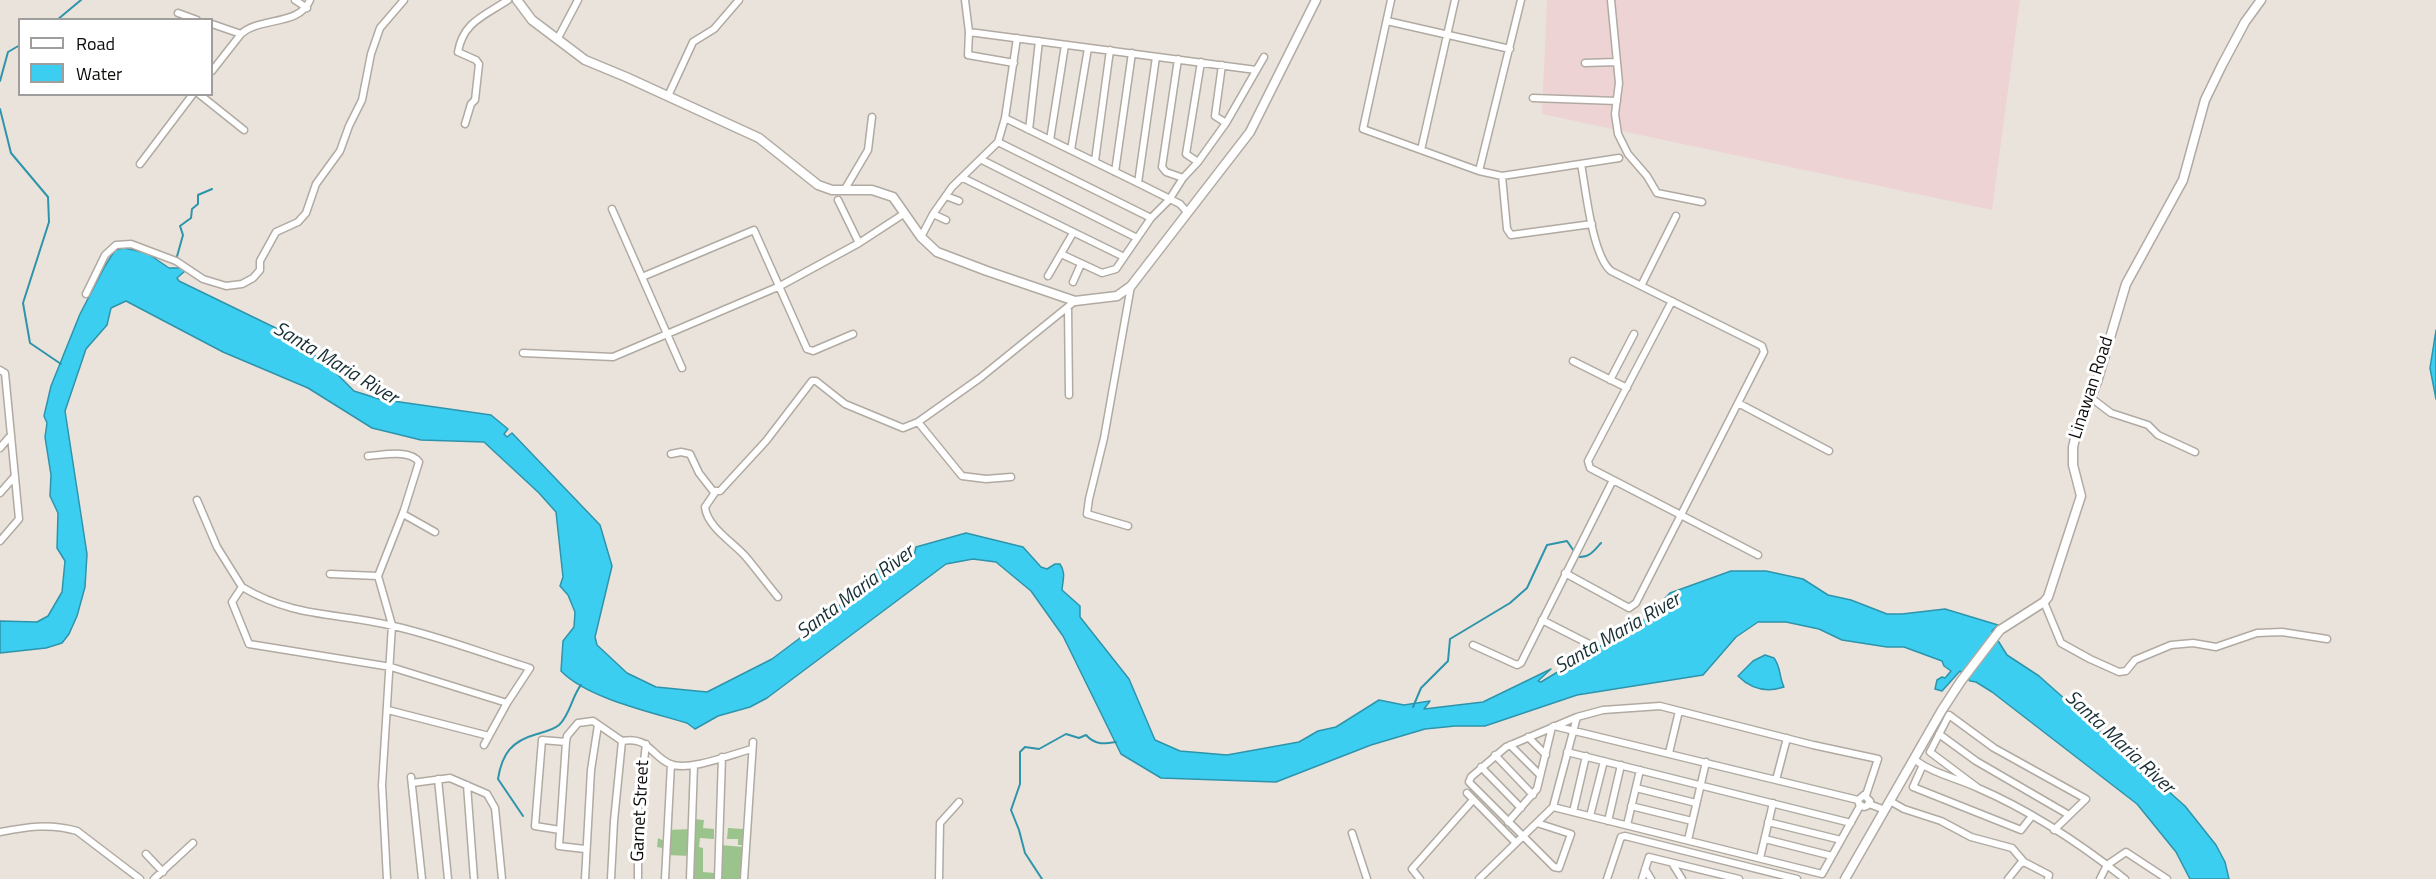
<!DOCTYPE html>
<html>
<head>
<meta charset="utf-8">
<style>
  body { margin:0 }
  #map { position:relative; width:2436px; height:879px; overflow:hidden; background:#eae3db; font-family:"Titillium Web",sans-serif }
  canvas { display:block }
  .legend { position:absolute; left:18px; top:18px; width:195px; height:78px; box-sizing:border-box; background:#fff; border:2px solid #9f9e9d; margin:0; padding:8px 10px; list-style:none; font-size:18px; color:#0e0c0a }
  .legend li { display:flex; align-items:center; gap:12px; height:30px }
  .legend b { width:30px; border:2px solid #9f9e9d }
</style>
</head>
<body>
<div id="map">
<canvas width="2436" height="879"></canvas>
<ul class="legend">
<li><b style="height:8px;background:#fff"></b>Road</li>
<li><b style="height:16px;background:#3ccef0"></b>Water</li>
</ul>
</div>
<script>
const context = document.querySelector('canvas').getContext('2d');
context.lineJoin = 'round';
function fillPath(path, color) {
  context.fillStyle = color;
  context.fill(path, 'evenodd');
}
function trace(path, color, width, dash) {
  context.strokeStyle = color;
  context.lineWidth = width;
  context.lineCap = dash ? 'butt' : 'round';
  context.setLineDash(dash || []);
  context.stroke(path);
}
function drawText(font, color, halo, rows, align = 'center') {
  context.font = font + ' "Titillium Web",sans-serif';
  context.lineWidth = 6;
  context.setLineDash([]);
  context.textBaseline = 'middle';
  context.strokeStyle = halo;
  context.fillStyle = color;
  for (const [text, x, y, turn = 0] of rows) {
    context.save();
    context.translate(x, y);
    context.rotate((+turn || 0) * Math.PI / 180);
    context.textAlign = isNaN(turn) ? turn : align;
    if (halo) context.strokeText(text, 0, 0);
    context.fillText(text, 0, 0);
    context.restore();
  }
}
fillPath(new Path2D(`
  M1547 0H2020L1992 210 1542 114Z`), '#eed3d4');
fillPath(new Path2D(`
  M693 819 704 820 703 828 714 829V839L700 838 699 847 703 848V872L715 873V879H690L691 856 666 855 662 848 657 847 658 838 666 842 667 830 692 829Z
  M728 828 743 829V845H738V839H727Z
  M721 845 743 847 741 879H718Z`), '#9bc38c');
const water = new Path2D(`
  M124 248 147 253 169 268H184L185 271 177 278 179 281 284 332 290 345 321 358 354 391 379 399 491 415 508 429 504 434 507 437 512 433 600 525 612 566 595 637 597 645 627 673 656 687 707 692 772 659 824 620 887 560 902 564 914 556 916 547 966 533 1023 547 1041 567 1047 569 1055 564H1060C1066 573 1063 579 1062 590L1080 606V617L1129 679 1155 740 1180 751 1227 755 1299 742 1318 731 1336 727 1379 700 1404 705 1430 701 1424 709 1483 702 1551 669 1538 681 1541 682 1607 642 1628 636 1670 593 1731 571H1766L1803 579 1828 595 1851 600 1887 614H1902L1945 609 1998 625 1992 631 2007 655 2039 676 2185 806 2216 845 2225 862 2229 879H2190L2176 852 2137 804 1992 692 1976 682 1970 681 1960 671 1942 691 1935 689 1937 680 1942 677 1945 678 1951 671 1944 666 1942 661 1904 647H1887L1842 640 1819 629 1786 622H1758L1736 637 1703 675 1577 695 1485 726H1455L1425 729 1371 745 1276 782 1161 778 1121 754 1063 636 1031 591 996 562 973 559 946 564 767 698 750 707 718 716 695 729 687 723C650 712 587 698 561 671L563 641 574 627 575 612 568 595 560 586 563 577 556 512 539 493 484 442 421 440 372 428 308 388 223 352 126 301 111 308 107 325 86 349 65 411 87 554 85 587 77 616 69 634 62 643 46 648 0 653V621L37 622 48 616 62 592 65 561 57 548 58 513 50 496 51 475 45 437 47 423 44 416 51 386 80 314 105 266 115 250Z
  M2436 330V399L2430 368Z
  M1765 655 1774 658C1781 667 1779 677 1784 687 1766 693 1751 689 1738 676L1753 661Z`);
fillPath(water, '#3ccef0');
trace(water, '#2e94ab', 1.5);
trace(new Path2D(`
  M57 20 81 0
  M0 81 8 52 20 45
  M0 109 11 153 48 197 49 222 23 303 30 343 61 364
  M176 260 183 235 180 226 191 218 192 209 198 204V195L212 189
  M1413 707 1421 688 1448 661 1450 639 1510 603 1527 588 1547 545 1567 541 1578 557C1589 558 1594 551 1601 543
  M523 816 498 779C502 753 512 741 537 734 544 732 553 730 559 725 570 715 572 696 581 685
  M1042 879 1025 853 1019 830 1011 810 1020 784V752L1025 747 1039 749 1066 734 1079 738 1086 735C1095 745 1103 744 1116 742`), '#2e94ab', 2);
const minor = new Path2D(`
  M295 0 307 8
  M965 0 969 32 968 55 1014 63
  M1391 0 1363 129 1479 171 1521 0
  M1611 0 1619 83 1615 114 1618 134 1628 154 1647 176 1657 193 1702 202
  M178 13 197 20
  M1387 21 1510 49
  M212 24 241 34C259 17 300 26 310 0
  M969 32 1256 70
  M558 38 578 0
  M1178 59 1162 167 1166 172 1183 178
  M1585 63 1616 62
  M1222 65 1215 116 1226 123
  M212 71 241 34
  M199 94 244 130
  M668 96 693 42 714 29 739 0
  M1533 98 1617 101
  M1005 118 1138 183 1180 204 1187 212
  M465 124 471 104 475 100 479 64 476 60 458 52C463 22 484 16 508 0
  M1029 130 1039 41
  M1050 140 1065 45
  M998 142 1151 218
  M1071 150 1088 48
  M1421 150 1455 0
  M982 160 1137 238
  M1095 161 1110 50
  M1198 162 1186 154 1201 62
  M140 164 193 94
  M1479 171 1502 176 1619 158
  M1115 172 1132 53
  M1502 176 1507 229 1511 235 1592 224
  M963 178 1124 257
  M1138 183 1156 57
  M845 189 868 150 872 117
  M946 196 959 201
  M838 200 859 243
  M612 209 682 368
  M933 214 946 220
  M921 237 933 214 952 187 998 142 1005 118 1017 38
  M1061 254 1102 273 1116 269 1151 218 1169 200 1183 178 1198 162 1226 123 1264 57
  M1048 276 1073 233
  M642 277 754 230 807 349 813 351 853 334
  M1073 282 1081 264
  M1641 286 1676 216
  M86 294 105 255 116 245 131 244 176 261 203 279 226 286 242 284 253 278 260 270V261L276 232 298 222 306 213 316 184 340 151 349 126 362 100 371 54 380 28 404 0
  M1672 301 1588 461 1590 468 1758 555
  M1068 307 1069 395
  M523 353 613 357 780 286 859 243 905 213
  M1573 361 1627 388
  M0 370 5 373 19 519 0 541
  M1610 380 1634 334
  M2090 397 2111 413 2148 425 2158 435 2195 452
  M1738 403 1829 451
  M918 422 962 476 986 479 1011 477
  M0 448 11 435
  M671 454 681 452 690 454 699 473 713 491H720L766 441 812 381H816L845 404 903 428 918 422 980 378 1075 301
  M368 456C383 455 410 449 419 462L404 510 378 576 392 625 382 785 387 879
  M716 491 705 507C707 527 734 543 746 557 757 570 767 584 778 597
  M0 493 15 476
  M197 500 217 547 242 587 232 602 249 644 391 667 507 703
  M403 514 435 532
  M1128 526 1087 514 1089 499 1104 438 1131 286
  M1565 573 1629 608 1636 603 1764 352 1762 346 1611 271C1592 255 1586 190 1581 164
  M330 574 378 576
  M242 587C296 619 337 612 393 626 439 636 484 654 530 668L507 703 484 745
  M2044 602 2061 643 2090 659 2119 672 2126 671 2135 660 2171 645 2193 643 2216 647 2257 633 2282 632 2327 639
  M1542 620 1591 645
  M1473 645 1517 665 1521 663 1613 480
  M388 710 489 736
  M1554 726 1858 800 1859 804 1864 807 1867 806 1870 801 1864 795 1858 800
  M1939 734 1976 761 2069 815
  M1528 737 1546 755
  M1510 745 1540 775
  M1567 752 1851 823
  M1669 753 1679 711
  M1495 755 1533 795
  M1915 760C1934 774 1957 778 1978 788 2029 810 2082 845 2125 879
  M1481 767 1521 808
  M1922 767 1913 787 2021 830 2032 816
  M411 777 422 879
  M438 779 448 879
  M1776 780 1787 738
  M412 783 450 778 487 794 495 808 502 879
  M467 785 474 879
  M1636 788 1696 803
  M1978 788 1930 752 1949 715 1994 748 2086 799 2054 830
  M1467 793 1516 843
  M1890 801 1904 809 1941 821 1971 837 2012 848 2024 862
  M1869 804 1885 810
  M1631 806 1692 821
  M1553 807 1822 874 1860 806
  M1573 812 1586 756
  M1590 816 1604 761
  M1608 821 1621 765
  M1508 822 1537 789 1552 727
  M1768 822 1841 840
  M1537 823 1571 834 1559 868 1554 867 1469 782 1471 777 1506 747 1577 717 1603 710 1660 706 1813 745 1878 759 1866 795
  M1627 825 1640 770
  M560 830 535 826 542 740 566 742
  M0 832C26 827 50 823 77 831L140 879
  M1352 833 1367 879
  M1765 839 1832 856
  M1688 840 1706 762
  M585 849 559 846 566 742 567 736 578 723 593 721 622 741C649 736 650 755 670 764 689 772 732 754 752 749
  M146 854 163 872
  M1760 858 1773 803
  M1672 863 1682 879
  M1645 869 1651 879
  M154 879 193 843
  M585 879 591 770 598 725
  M611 879 614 821 622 741
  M638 879V811L646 744
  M665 879 671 764
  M690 879 694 765
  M718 879 722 757
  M744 879 753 742
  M939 879 940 823 959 802
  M1420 879 1412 869 1473 800
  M1479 879 1553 807 1577 717
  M1607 879 1621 837 1625 836 1797 879
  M1642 879 1649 857 1739 879
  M2008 879 2020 864 2024 862 2049 875 2048 879
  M2100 879 2107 865 2126 852 2167 879`);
const tertiary = new Path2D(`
  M517 0 532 20 585 60 626 77 759 138 818 185 832 190H872L893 197 921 237 937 252 987 271 1075 301 1117 296 1131 286 1250 132 1316 0
  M1845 879 1942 710 1961 681 2000 630 2044 602 2048 597 2081 496 2073 465V447L2077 431 2097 382 2126 284 2183 180 2205 100 2222 65 2245 22 2261 0`);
trace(minor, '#b0aaa2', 9);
trace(tertiary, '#b0aaa2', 11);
trace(minor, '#fff', 6);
trace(tertiary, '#fff', 8);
drawText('18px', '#0e0c0a', '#fff', [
  ["Linawan Road",2092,388,-72],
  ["Garnet Street",641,811,-87]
]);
drawText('italic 20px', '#182f35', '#fff', [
  ["Santa Maria River",335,364,31],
  ["Santa Maria River",856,593,-37],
  ["Santa Maria River",1618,634,-30],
  ["Santa Maria River",2119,743,43]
]);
</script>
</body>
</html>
